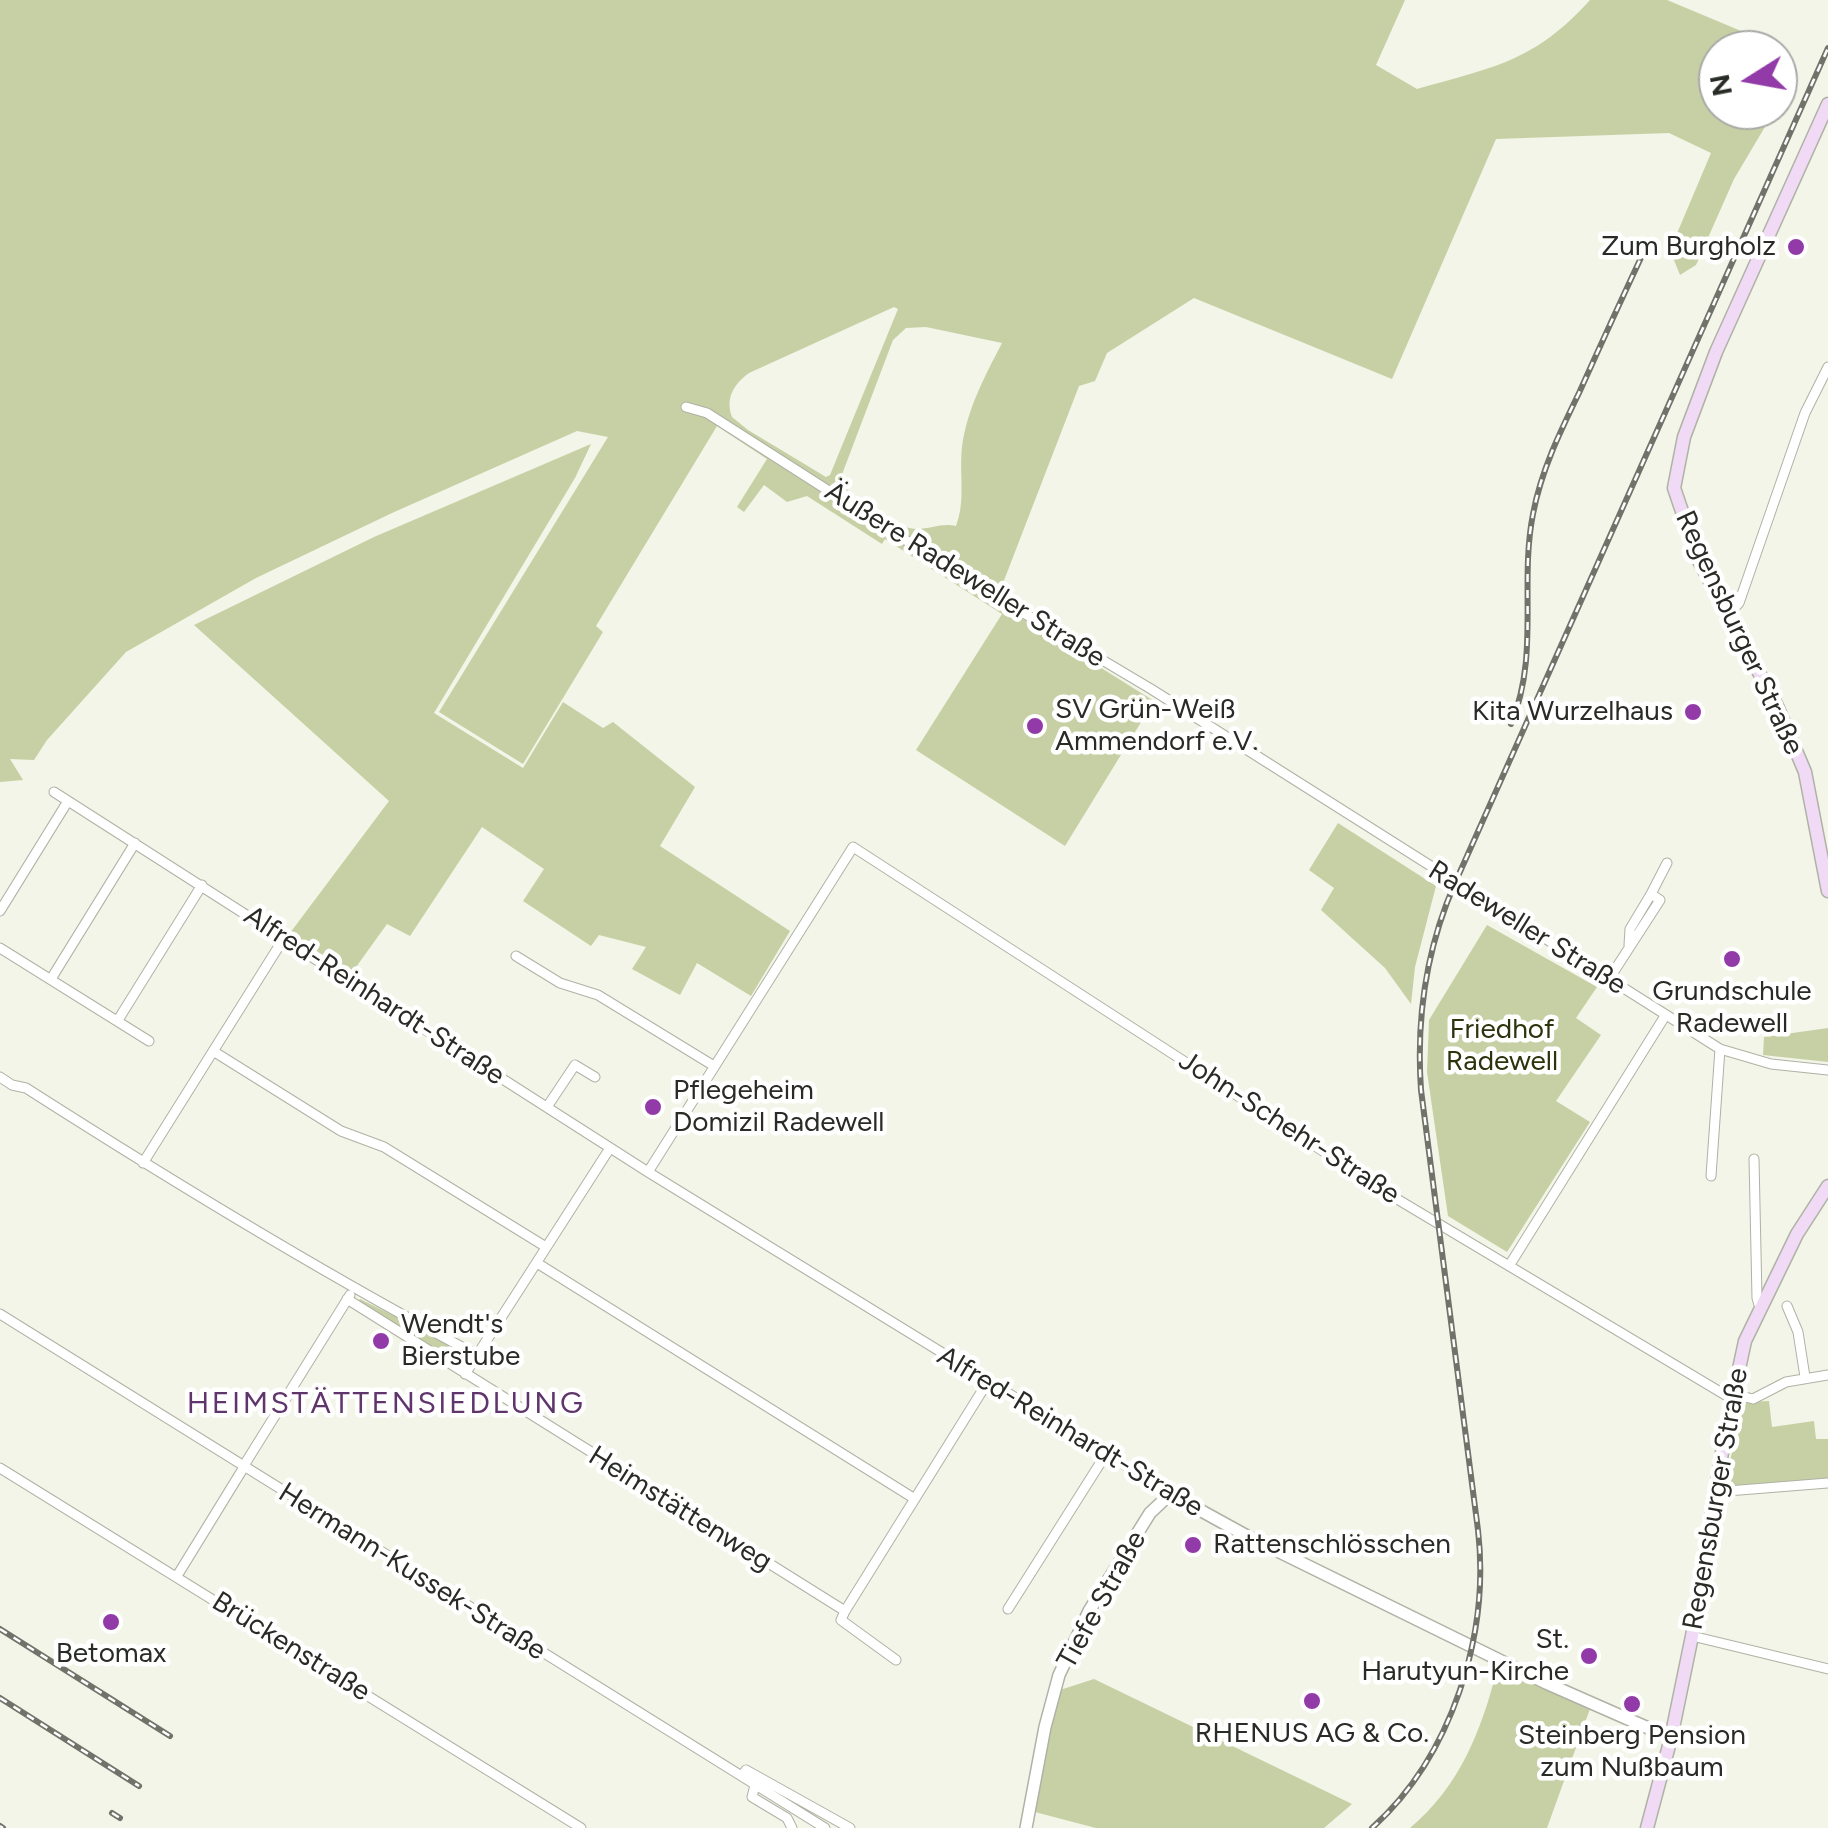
<!DOCTYPE html>
<html>
<head>
<meta charset="utf-8">
<style>
  body { margin:0 }
  #map { position:relative; width:1828px; height:1828px; overflow:hidden; background:#f2f5e7; font-family:Figtree,sans-serif }
  canvas { display:block }
  .north { position:absolute; left:1698px; top:30px; width:100px; height:100px; box-sizing:border-box; background:#fff; border:2px solid #a9aaa8; border-radius:50%; rotate:259deg; font-size:28px; font-weight:700; line-height:40px; text-align:center; color:#292b26 }
  .north::after { content:''; display:block; margin:auto; width:35px; height:45px; background:#923ba8; clip-path:polygon(50% 0,100% 100%,50% 72%,0 100%) }
</style>
</head>
<body>
<div id="map">
<canvas width="1828" height="1828"></canvas>
<div class="north">N</div>
</div>
<script>
const context = document.querySelector('canvas').getContext('2d');
context.lineJoin = 'round';
function fillPath(path, color) {
  context.fillStyle = color;
  context.fill(path, 'evenodd');
}
function trace(path, color, width, dash) {
  context.strokeStyle = color;
  context.lineWidth = width;
  context.lineCap = dash ? 'butt' : 'round';
  context.setLineDash(dash || []);
  context.stroke(path);
}
function drawText(font, color, halo, rows, align = 'center') {
  context.font = font + ' Figtree,sans-serif';
  context.lineWidth = 9;
  context.setLineDash([]);
  context.textBaseline = 'middle';
  context.strokeStyle = halo;
  context.fillStyle = color;
  for (const [text, x, y, turn = 0] of rows) {
    context.save();
    context.translate(x, y);
    context.rotate((+turn || 0) * Math.PI / 180);
    context.textAlign = isNaN(turn) ? turn : align;
    if (halo) context.strokeText(text, 0, 0);
    context.fillText(text, 0, 0);
    context.restore();
  }
}
fillPath(new Path2D(`
  M0 0H1405L1376 65 1417 89C1494 67 1534 62 1590 0H1667L1789 51 1778 64V50H1718V110H1775L1734 179 1696 265 1680 275 1670 250 1711 153 1669 133 1496 139 1392 379 1194 298 1107 353 1095 381 1079 386 998 596 1009 603 1007 609 1154 701 1065 846 916 750 1002 614 885 539 882 544 807 496 787 502 764 485 744 512 737 507 767 459 717 426 596 626 603 632 523 764 439 712 608 437 577 431 392 513 256 578 126 652 47 740 34 760 10 759 23 780 0 782ZM894 307 898 309 830 475 826 477 748 430 732 417C725 398 734 384 749 373ZM926 327 1002 343C985 376 967 409 962 447 959 474 966 500 956 526 940 522 925 532 909 528 887 523 846 499 841 477L893 340 906 328Z
  M591 444 575 478 434 713 523 768 563 702 603 728 613 722 695 787 660 846 790 931 751 996 697 963 680 995 632 969 646 947 599 935 591 946 523 901 544 869 482 827 410 936 387 924 351 974 290 933 389 801 194 625 374 537Z
  M1338 823 1436 886 1415 967 1411 1004 1385 968 1321 910 1334 888 1309 870Z
  M1487 925 1597 987 1576 1018 1601 1035 1556 1101 1590 1122 1507 1252 1448 1216 1427 1072 1429 1020Z
  M1828 1028V1062L1763 1055 1764 1037Z
  M360 1299 459 1348 464 1354 463 1360 457 1363 358 1301Z
  M1769 1401 1772 1427 1814 1421 1816 1439H1828V1479L1725 1487 1742 1402Z
  M1497 1670 1591 1706 1547 1828H1410C1460 1786 1481 1731 1497 1670Z
  M1094 1679 1352 1804 1324 1828H1096L1031 1811 1057 1691Z`), '#c6d0a4');
const minor = new Path2D(`
  M686 407 707 413 968 580 1151 689 1720 1049 1771 1064 1828 1070
  M1727 616 1739 603 1805 413 1828 367
  M54 792 648 1172 1159 1486 1167 1497
  M0 911 68 801
  M1629 945 1630 929 1651 894
  M0 948 149 1041
  M516 956 560 983 598 995 714 1066
  M51 979 135 843
  M1609 979 1660 900 1651 894 1667 863
  M118 1020 202 885
  M213 1051 341 1131 384 1147 546 1247
  M0 1077 12 1085 26 1088C173 1182 322 1273 477 1355
  M547 1107 575 1065 595 1077
  M1754 1159 1757 1298 1760 1308
  M143 1163 284 938
  M648 1172 853 847 1397 1199 1732 1399
  M1711 1176 1720 1049
  M537 1263 915 1499
  M1509 1266 1665 1016
  M347 1299 845 1611 841 1620 896 1660
  M1787 1306 1798 1332 1805 1377
  M0 1314 825 1828
  M465 1374 610 1148
  M1733 1394 1753 1399 1786 1382 1828 1375
  M243 1467 350 1295
  M0 1468 581 1828
  M1715 1492 1828 1483
  M177 1576 244 1467
  M1008 1609 1106 1454
  M845 1611 987 1383
  M1692 1636 1828 1669
  M742 1776 746 1770 850 1828
  M755 1785 752 1797 787 1818 792 1828`);
const tertiary = new Path2D(`
  M1026 1828 1045 1727 1059 1675 1089 1611 1150 1513 1167 1497 1178 1498 1247 1536 1546 1683 1671 1738`);
const secondary = new Path2D(`
  M1828 104 1716 352 1684 437 1674 488 1699 561 1777 706 1805 772 1828 891
  M1647 1828 1671 1738 1692 1636 1725 1434 1745 1341 1797 1234 1828 1186`);
trace(minor, '#afb2a5', 11);
trace(tertiary, '#afb2a5', 14);
trace(secondary, '#afb2a5', 15);
trace(minor, '#fff', 9);
trace(tertiary, '#fff', 11);
trace(secondary, '#f0daf6', 12);
const rail = new Path2D(`
  M1511 724C1540 655 1519 585 1533 514 1541 471 1560 432 1579 393 1601 344 1623 296 1646 247
  M0 1629 170 1736
  M0 1698 139 1786
  M112 1813 120 1818
  M0 1826 3 1828
  M1372 1828C1452 1756 1490 1635 1478 1530L1421 1090C1416 1018 1426 949 1455 883L1828 48`);
trace(rail, '#71736b', 6);
trace(rail, '#fff', 2.5, [8]);
for (const [x, y, r, color] of [
  [1796,247,10,"#923ba8"],
  [1693,712,10,"#923ba8"],
  [1035,726,10,"#923ba8"],
  [1732,959,10,"#923ba8"],
  [653,1107,10,"#923ba8"],
  [381,1341,10,"#923ba8"],
  [1193,1545,10,"#923ba8"],
  [111,1622,10,"#923ba8"],
  [1589,1656,10,"#923ba8"],
  [1312,1701,10,"#923ba8"],
  [1632,1704,10,"#923ba8"]
]) {
  const dot = new Path2D();
  dot.arc(x, y, r, 0, 2 * Math.PI);
  context.fillStyle = color;
  context.fill(dot);
  trace(dot, '#fff', 4);
}
drawText('28px', '#292b26', '#fff', [
  ["Zum Burgholz",1776,247,"right"],
  ["SV Grün-Weiß",1055,710],
  ["Ammendorf e.V.",1055,742],
  ["Kita Wurzelhaus",1673,712,"right"],
  ["Grundschule",1732,992,"center"],
  ["Radewell",1732,1024,"center"],
  ["Pflegeheim",673,1091],
  ["Domizil Radewell",673,1123],
  ["Wendt's",401,1325],
  ["Bierstube",401,1357],
  ["Rattenschlösschen",1213,1545],
  ["St.",1569,1640,"right"],
  ["Harutyun-Kirche",1569,1672,"right"],
  ["Betomax",111,1654,"center"],
  ["RHENUS AG & Co.",1312,1734,"center"],
  ["Steinberg Pension",1632,1736,"center"],
  ["zum Nußbaum",1632,1768,"center"]
], 'left');
drawText('28px', '#292b26', '#fff', [
  ["Äußere Radeweller Straße",965,575,32],
  ["Regensburger Straße",1739,633,65],
  ["Radeweller Straße",1527,928,32],
  ["Alfred-Reinhardt-Straße",374,996,33],
  ["John-Schehr-Straße",1289,1128,33],
  ["Alfred-Reinhardt-Straße",1070,1432,31],
  ["Regensburger Straße",1716,1499,-80],
  ["Heimstättenweg",680,1509,32],
  ["Hermann-Kussek-Straße",412,1572,32],
  ["Tiefe Straße",1102,1600,-61],
  ["Brückenstraße",291,1647,32]
]);
drawText('28px', '#2d330c', '#fff', [
  ["Friedhof",1502,1030],
  ["Radewell",1502,1062]
]);
context.letterSpacing = '2.5px';
drawText('30px', '#60356b', '#fff', [
  ["HEIMSTÄTTENSIEDLUNG",386,1404]
]);
context.letterSpacing = '0px';
</script>
</body>
</html>
